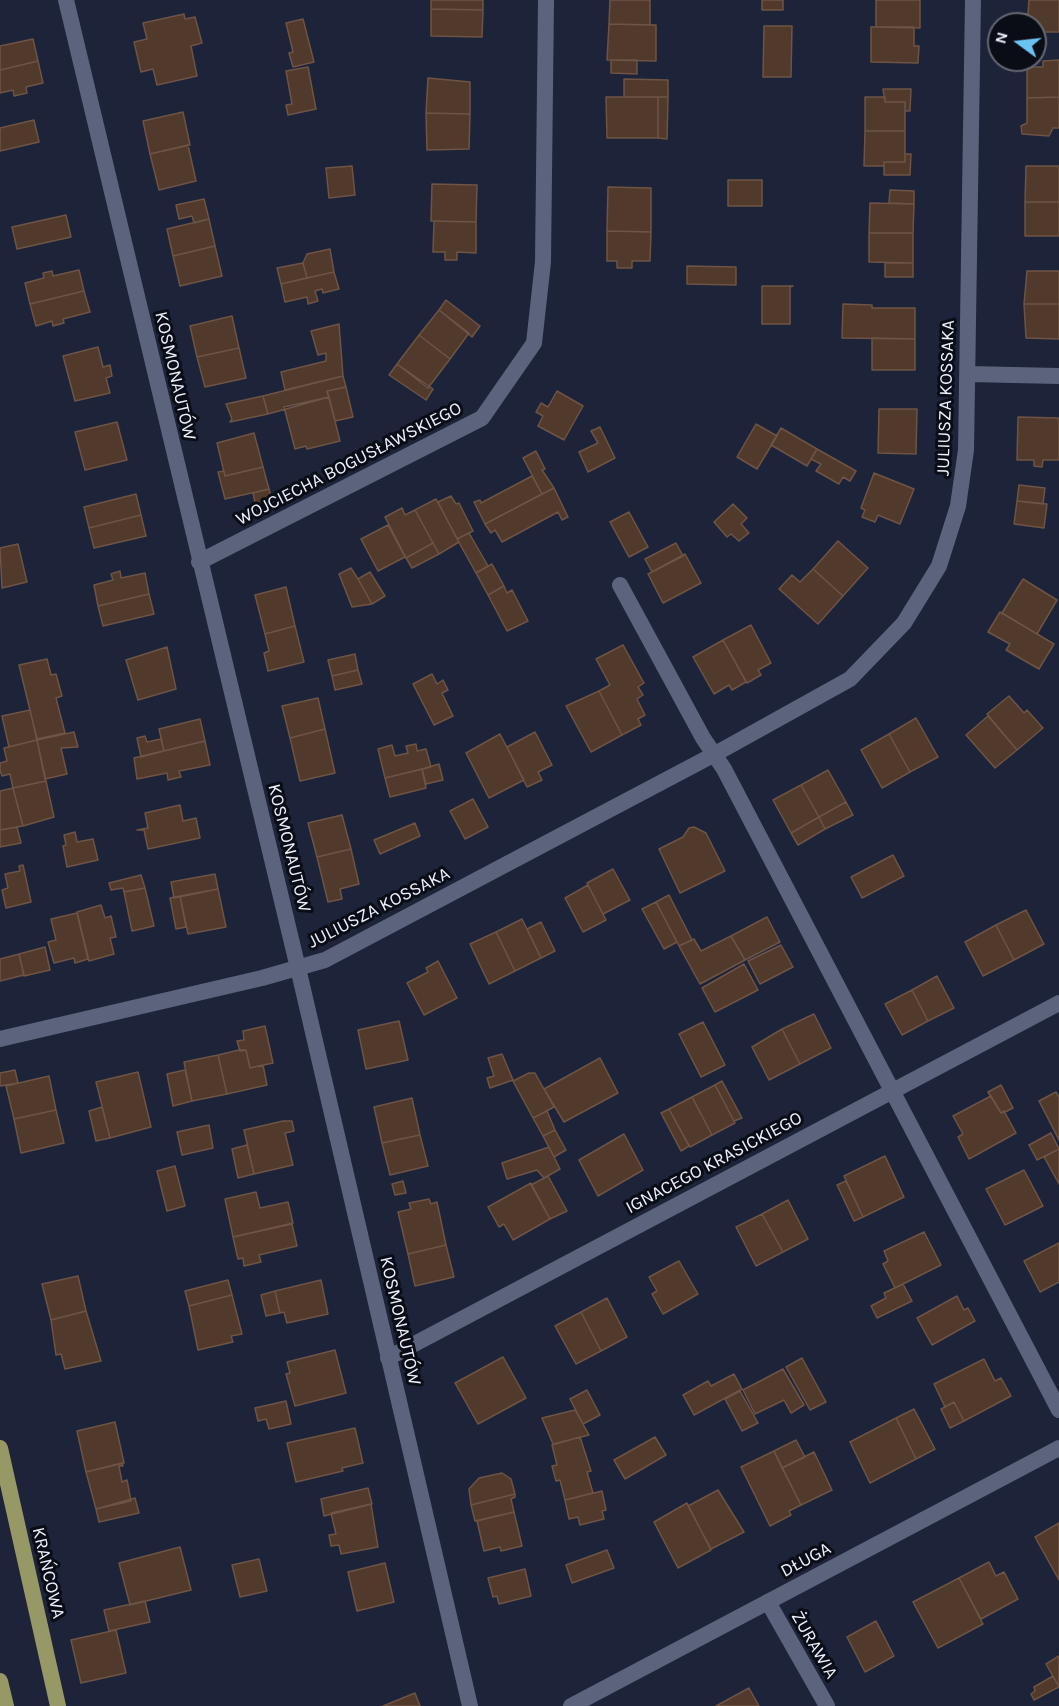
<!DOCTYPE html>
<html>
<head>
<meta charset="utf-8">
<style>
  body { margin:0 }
  #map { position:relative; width:1059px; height:1706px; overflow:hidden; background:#1d2338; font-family:Karla,sans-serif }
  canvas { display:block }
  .north { position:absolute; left:987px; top:12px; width:60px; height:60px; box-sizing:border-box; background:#0a0d16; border:2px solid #656872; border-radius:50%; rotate:285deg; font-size:16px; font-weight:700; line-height:24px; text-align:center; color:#edf1fd }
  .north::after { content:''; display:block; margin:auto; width:21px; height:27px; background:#6ac3f1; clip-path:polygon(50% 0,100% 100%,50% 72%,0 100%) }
</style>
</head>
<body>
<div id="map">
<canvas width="1059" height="1706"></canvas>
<div class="north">N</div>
</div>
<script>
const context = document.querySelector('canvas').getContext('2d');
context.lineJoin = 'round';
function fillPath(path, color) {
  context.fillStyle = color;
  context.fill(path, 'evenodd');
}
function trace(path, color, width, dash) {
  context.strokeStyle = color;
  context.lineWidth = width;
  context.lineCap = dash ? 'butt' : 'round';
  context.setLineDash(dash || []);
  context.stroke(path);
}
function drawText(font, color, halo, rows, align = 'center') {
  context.font = font + ' Karla,sans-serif';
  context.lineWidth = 6;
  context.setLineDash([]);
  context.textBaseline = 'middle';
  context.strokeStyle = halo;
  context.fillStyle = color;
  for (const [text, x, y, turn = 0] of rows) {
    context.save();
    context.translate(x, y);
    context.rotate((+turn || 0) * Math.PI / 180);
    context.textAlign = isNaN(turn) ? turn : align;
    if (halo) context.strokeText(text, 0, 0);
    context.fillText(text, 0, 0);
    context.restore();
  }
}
const building = new Path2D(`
  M431 0H483V10L431 9Z
  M610 0H650V25L609 24Z
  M762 0H783V10H762Z
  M876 0H920V28L876 27Z
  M1029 0H1059V32H1035V24H1022L1021 14H1028Z
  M431 9 483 10 482 37 431 36Z
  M184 14 185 19 195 17 202 43 191 46 197 76 157 85 153 69 141 72 134 42 147 39 143 23Z
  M303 19 314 62 293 67 289 53 293 52 286 23Z
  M609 24 656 25V61L607 60Z
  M764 26H792L791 77H763Z
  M871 27H914V46H919L918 63 871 62Z
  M33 39 38 61 0 70V46Z
  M611 60H637V74L611 73Z
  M1059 60V97L1027 98V67H1043V61Z
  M38 61 43 83 26 87 27 93 14 96 13 90 0 93V70Z
  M308 67 316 109 288 115 286 105 292 104 286 71Z
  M428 78 470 82V114L426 113Z
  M624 79 668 80V97H624Z
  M883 89H911L910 111H905V102H885Z
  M606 97H658V138H607Z
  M658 97H668L667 139 658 138Z
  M865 97H885V102H905V131H865Z
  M1059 97V128H1053L1049 136 1022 134 1021 126 1027 123V98Z
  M183 112 190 145 150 154 143 121Z
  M426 113 470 114 469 149 427 150Z
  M34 120 39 142 0 151V128Z
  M865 131H905V162H884V166H864Z
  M188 145 196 181 159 190 150 154Z
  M905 154H911L910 175H884V162H905Z
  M352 166 355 195 329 198 326 168Z
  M1026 166H1059V202H1025Z
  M728 180H762V206H728Z
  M432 184 477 185 476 222 431 221Z
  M608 187 651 188V232L607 231Z
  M890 190 914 191V204L889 203Z
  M204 199 209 219 194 223 192 216 179 219 176 205Z
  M1025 202H1059V236H1025Z
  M870 203 914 204 913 233H869Z
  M66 215 71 237 17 249 12 227Z
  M209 219 215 246 173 256 167 229Z
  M434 221 476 222V253L457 252V260H445V252H433Z
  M607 231 651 232 650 261H632V268H617V261H607Z
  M869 233H913V263L869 262Z
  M215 246 222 276 180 286 173 256Z
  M330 249 334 272 307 278 303 263 307 254Z
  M303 263 307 278 281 284 277 268Z
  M885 263H913V277H885Z
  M687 266 736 267V285L687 284Z
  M79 270 84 291 30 304 25 283 44 278 43 273 52 271 53 276Z
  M1027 271H1059V304H1024Z
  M334 272 339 289 323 293 322 289 315 291 318 301 308 304 307 297 285 302 281 284Z
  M762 286H793L790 287V324H762Z
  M84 291 90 312 63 319 64 323 53 326 52 321 36 326 30 304Z
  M446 300 480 326 472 337 439 310Z
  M843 304 872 305V308H915V339L842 338Z
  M1024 304H1059V339L1026 338Z
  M439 310 469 333 450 359 419 335Z
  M232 316 239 348 197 357 190 326Z
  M339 324 343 376 285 390 281 372 326 361V353L318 355 311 331Z
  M419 335 450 359 428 388 397 364Z
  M872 338 915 339V370H872Z
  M98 347 103 367 110 365 112 376 106 378 110 393 75 401 63 356Z
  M239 348 246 378 205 387 197 357Z
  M397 364 433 389 426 400 389 375Z
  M343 376 346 387 327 391 329 397 268 414 263 396Z
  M346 387 353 417 335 421 327 391Z
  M557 391 583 406 564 440 538 426 543 416 536 412 541 403 548 407Z
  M263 396 268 414 230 422 232 419 226 404Z
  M329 397 340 441 307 449 306 446 295 449 284 407Z
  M879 409H917L916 454 878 453Z
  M1018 417 1059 418V460H1043L1042 467 1034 466V460H1017Z
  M117 422 127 460 85 470 75 432Z
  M756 424 777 436 757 469 737 457Z
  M600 427 615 458 588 472 579 452 598 443 591 431Z
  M781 428 817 449 807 466 771 445Z
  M254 433 263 467 225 476 217 443Z
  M817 449 856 471 850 481 843 477 839 484 816 471 821 464 811 459Z
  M536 451 545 469 542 470 554 488 542 494 523 458Z
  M263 467 269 489 225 499 218 472 224 471 225 476Z
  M874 473 914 489 900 524 878 515 875 522 862 517 865 510 861 508Z
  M532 476 542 494 485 524 474 502 480 500 481 503Z
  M1019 485 1045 488 1043 504 1017 501Z
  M554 488 568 517 562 520 558 512 502 542 495 530 491 533 485 524Z
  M269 489 273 503 257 511 253 493Z
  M136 494 141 515 89 528 84 507Z
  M451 496 456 504 459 503 473 531 457 539 438 502Z
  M436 499 459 542 439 554 415 510Z
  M1017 501 1047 504 1044 528 1014 524Z
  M733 504 747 518 741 524 749 533 739 541 731 534 727 537 714 522Z
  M402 508 405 515 415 510 433 543 406 558 385 517Z
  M629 512 648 547 629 557 610 522Z
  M141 515 146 536 94 548 89 528Z
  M388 525 405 557 378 571 361 539Z
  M469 533 488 566 476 573 457 539Z
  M838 541 868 568 843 596 813 569Z
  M433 543 439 554 412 568 406 558Z
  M676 543 683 556 652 572 645 559Z
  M18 544 27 582 2 588 0 548Z
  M685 554 701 583 663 603 648 574Z
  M492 564 504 586 488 595 476 573Z
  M351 568 358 579 372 604 352 607 339 574Z
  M813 569 843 596 818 624 779 589 792 575 800 582Z
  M120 571 121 578 145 573 149 594 98 606 94 585 113 580 111 574Z
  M370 572 385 596 372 604 358 579Z
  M1023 579 1057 600 1037 634 1002 613Z
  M504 586 507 593 512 590 528 621 507 631 488 595Z
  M286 587 295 626 265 634 255 595Z
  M149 594 154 614 103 626 98 606Z
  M1000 612 1054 644 1039 669 1006 650 1010 644 988 632Z
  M751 625 771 663 758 670 761 675 747 683 723 640Z
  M295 626 304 662 268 671 264 653 269 651 265 634Z
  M723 640 746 682 732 690 729 685 714 694 693 657Z
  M623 645 644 683 638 687 643 695 637 699 645 715 638 719 641 725 622 735 599 691 610 685 596 659Z
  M167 647 176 689 138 700 126 660Z
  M355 654 358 670 332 676 328 660Z
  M47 659 51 675 56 674 62 696 56 698 65 733 37 739 19 665Z
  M358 670 362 684 335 690 332 676Z
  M432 674 437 684 443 680 448 690 442 693 453 716 434 725 413 684Z
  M599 691 622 735 591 752 566 706Z
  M1009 696 1024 713 1027 710 1043 728 1017 750 987 714Z
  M318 698 325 729 290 738 282 706Z
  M30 710 37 740 9 747 2 716Z
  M988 716 1017 750 995 768 966 735Z
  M916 718 938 757 910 772 889 734Z
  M200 719 205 741 164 751 159 729Z
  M325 729 335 773 300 781 290 738Z
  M74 732 78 747 61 748 67 774 45 779 37 740Z
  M535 732 552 765 538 772 542 780 527 787 507 747Z
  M500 734 524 780 489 798 466 753Z
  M889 734 910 772 882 788 861 750Z
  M145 736 147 742 161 739 164 751 141 757 137 738Z
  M37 740 46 781 13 788 10 774 2 776 0 770V763L7 761 4 748Z
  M205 741 210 765 179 771 181 777 168 780 167 773 137 779 134 758Z
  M416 744 417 751 426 749 431 767 385 778 378 749 392 745 395 756 408 753 406 746Z
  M439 764 443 780 426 784 422 769Z
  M422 769 426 788 390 797 385 778Z
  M828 770 846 802 819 817 801 785Z
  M46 781 54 817 23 826 13 788Z
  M801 785 819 817 791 833 773 800Z
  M13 788 23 826 0 830V791Z
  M473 799 488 827 465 839 450 811Z
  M846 802 853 815 825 829 819 817Z
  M180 805 183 821 196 818 200 838 148 849 144 830H137L148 828 145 813Z
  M342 815 351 849 317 857 308 823Z
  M819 817 825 829 798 845 791 833Z
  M415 823 420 836 380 854 374 840Z
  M17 827 21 843 0 847V830Z
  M694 827 706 833 725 871 680 893 659 849 683 837 689 828Z
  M75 832 77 842 93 839 98 860 67 867 63 846 66 845 64 835Z
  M351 849 359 884 340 889 342 899 328 902 317 857Z
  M893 855 904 876 862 898 851 877Z
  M23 865 31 902 6 908 2 890 8 888 5 874 20 871 19 866Z
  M613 869 630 900 603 914 587 883Z
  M215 874 218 889 174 898 171 882Z
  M141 875 145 888 124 892 123 888 111 890 109 883Z
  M588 885 606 920 583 932 565 898Z
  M145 888 154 926 132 931 124 892Z
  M218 889 226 927 188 934 180 896Z
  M669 895 692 940 679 946 656 902Z
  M180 896 186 927 176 929 170 898Z
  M656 902 677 942 664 949 642 909Z
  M101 905 105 918 111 916 116 937 110 938 114 954 89 961 77 912Z
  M1026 910 1044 944 1014 960 996 925Z
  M77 913 88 959 75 963 74 958 54 963 48 942 56 940 51 919Z
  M767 917 780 942 745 960 731 936Z
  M522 919 541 958 515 971 496 932Z
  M541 922 555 951 541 958 527 929Z
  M996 925 1014 960 983 976 965 942Z
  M496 932 515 971 489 984 470 944Z
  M731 936 745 960 700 984 679 946 694 939 701 951Z
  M781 945 793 967 760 984 748 961Z
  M45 947 50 970 24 976 19 954Z
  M19 954 24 975 0 981V959Z
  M438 961 457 998 424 1015 407 983 428 972 426 968Z
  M744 964 758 990 715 1012 702 988Z
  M937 976 954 1008 928 1021 912 990Z
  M912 990 928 1021 902 1035 885 1004Z
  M814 1014 831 1048 800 1064 782 1029Z
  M399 1021 408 1060 366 1069 358 1030Z
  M703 1022 725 1065 701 1077 679 1034Z
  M265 1026 273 1063 250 1068 246 1050 240 1051 237 1041 244 1040 243 1031Z
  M782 1029 800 1064 769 1080 752 1047Z
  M239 1050H246L250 1068 263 1065 267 1085 227 1094 218 1055Z
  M502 1054 513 1080 490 1088 487 1078 494 1076 488 1058Z
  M218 1055 227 1094 192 1101 184 1062Z
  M600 1058 618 1093 564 1122 544 1089Z
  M15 1070 18 1083 0 1086V1073Z
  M185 1070 192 1101 173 1106 167 1074Z
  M138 1072 151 1127 110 1138 96 1082Z
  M529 1073H535L554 1107 533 1118 513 1081Z
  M49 1076 56 1110 14 1119 6 1086Z
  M722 1081 742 1118 734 1121 715 1085Z
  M715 1085 735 1123 712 1135 692 1097Z
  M1001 1085 1013 1108 1005 1112 1001 1113 988 1092Z
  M1056 1092 1059 1097V1140L1039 1101Z
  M991 1096 1001 1113 1004 1111 1016 1133 969 1159 958 1137 963 1134 953 1116Z
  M692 1097 712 1135 690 1147 669 1109Z
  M412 1098 420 1135 382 1143 374 1107Z
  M102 1107 110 1138 96 1141 89 1111Z
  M669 1109 689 1146 681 1151 661 1113Z
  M56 1110 64 1143 21 1153 14 1119Z
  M547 1111 555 1130 543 1136 533 1118Z
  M283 1121H292L294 1131 285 1133 293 1165 254 1174 244 1130Z
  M209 1125 213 1148 182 1155 177 1132Z
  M555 1130 566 1150 554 1157 543 1136Z
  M1051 1133 1059 1149 1037 1160 1029 1145Z
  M624 1134 643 1170 598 1196 579 1160Z
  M420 1135 428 1166 390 1175 382 1143Z
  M247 1145 254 1174 238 1178 232 1149Z
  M549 1147 560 1169 544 1178 537 1170 507 1179 502 1163Z
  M1059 1149V1184L1044 1157Z
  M885 1156 904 1197 863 1217 844 1176Z
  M175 1166 185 1206 167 1211 157 1171Z
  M1024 1170 1043 1206 1005 1225 986 1189Z
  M548 1176 567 1211 550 1219 531 1185Z
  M403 1181 406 1193 395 1195 392 1184Z
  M846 1181 863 1217 854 1221 837 1185Z
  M531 1183 550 1219 513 1240 504 1224 499 1227 488 1207Z
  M256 1192 260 1208 288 1202 293 1223 233 1237 225 1199Z
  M429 1199 431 1204 437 1202 446 1245 408 1254 398 1212 411 1209 409 1203Z
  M788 1200 808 1239 783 1252 762 1214Z
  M762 1214 783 1252 756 1266 736 1227Z
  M292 1224 297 1246 259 1255 261 1262 244 1266 243 1258 238 1259 233 1237Z
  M924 1232 941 1265 895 1288 883 1264 888 1261 884 1251Z
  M1059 1243V1282L1040 1292 1024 1261Z
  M446 1245 454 1277 415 1286 408 1254Z
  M679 1261 698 1294 663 1314 652 1294 657 1291 649 1277Z
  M78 1276 86 1311 51 1320 42 1284Z
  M228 1280 232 1295 189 1306 185 1291Z
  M321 1280 328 1314 287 1323 284 1312 280 1313 275 1291Z
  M903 1284 912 1301 877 1318 871 1306 886 1298 884 1293Z
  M275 1291 280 1313 266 1316 261 1295Z
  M232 1295 242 1334 231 1336 233 1342 198 1350 189 1306Z
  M957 1296 964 1310 968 1308 975 1321 932 1345 917 1318Z
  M607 1298 627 1337 601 1351 581 1312Z
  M86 1311 101 1361 65 1369 61 1354 56 1355 51 1320Z
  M581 1312 601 1351 576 1364 555 1326Z
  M335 1350 346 1393 295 1406 286 1374 290 1373 287 1362Z
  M503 1357 526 1398 478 1424 455 1383Z
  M802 1358 826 1402 810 1410 786 1367Z
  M984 1359 995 1381 1001 1378 1011 1396 964 1421 954 1402 945 1407 934 1384Z
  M783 1369 804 1405 791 1413 784 1400 755 1414 743 1390Z
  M734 1374 742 1389 694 1415 683 1395 708 1381 711 1386Z
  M587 1390 600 1415 583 1424 570 1399Z
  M740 1391 758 1423 742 1431 725 1399Z
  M286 1401 291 1424 269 1429 266 1419 258 1421 255 1408Z
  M954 1402 964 1421 950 1428 941 1409Z
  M914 1409 935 1449 916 1459 896 1418Z
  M575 1410 589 1435 553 1444 542 1418Z
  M896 1418 916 1459 870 1483 850 1442Z
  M115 1422 124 1463 86 1472 77 1431Z
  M355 1428 363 1463 342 1468 343 1471 296 1482 287 1443Z
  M580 1437 591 1471 587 1472 593 1493 565 1500 560 1480 556 1481 552 1466 557 1465 552 1445Z
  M655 1437 666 1455 625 1479 614 1460Z
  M796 1440 805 1457 782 1468 774 1451Z
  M774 1451 801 1505 789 1511 791 1515 770 1526 741 1467Z
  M814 1452 832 1490 801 1505 782 1468Z
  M122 1463 123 1466H119L122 1482 127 1480 131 1501 96 1509 86 1472Z
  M502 1473 511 1479 515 1494 471 1505 469 1489 479 1478Z
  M368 1488 372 1504 324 1516 321 1499Z
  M718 1490 744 1532 711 1549 688 1506Z
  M602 1491 606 1510 602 1511 604 1519 580 1525 578 1517 569 1519 565 1500Z
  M515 1494V1497L511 1499 514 1512 475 1521 471 1505Z
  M135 1498 139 1513 99 1522 96 1509Z
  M687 1503 711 1550 678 1568 654 1522Z
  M371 1504 378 1547 341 1554 339 1545 331 1546 329 1535 336 1534 331 1513Z
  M514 1512 522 1546 501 1551 500 1547 484 1551 477 1521Z
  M1059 1523V1580L1035 1537Z
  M180 1547 191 1590 130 1605 119 1563Z
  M607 1550 614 1568 572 1583 566 1565Z
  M259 1559 267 1591 240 1597 232 1565Z
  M989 1562 996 1576 1004 1572 1018 1599 981 1619 959 1578Z
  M385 1563 394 1602 357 1611 348 1572Z
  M525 1569 531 1596 499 1604 497 1596 493 1597 488 1578Z
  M959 1578 983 1624 938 1648 913 1602Z
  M145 1601 150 1622 109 1631 104 1610Z
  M876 1621 894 1656 865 1672 847 1637Z
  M116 1630 126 1673 81 1683 71 1640Z
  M1059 1656V1687L1046 1664Z
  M1053 1676 1059 1687 1034 1700 1031 1694 1035 1691 1034 1687Z
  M749 1688 759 1706H716Z
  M415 1693 420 1706H383Z`);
fillPath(building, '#51392b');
trace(building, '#6e5446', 1.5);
trace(new Path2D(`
  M66 0 298 968 470 1706
  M968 374 1059 376
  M199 562 482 418 534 343 543 262 546 0
  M620 585 703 738 724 769 1059 1410
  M0 1039 262 978 325 960 715 754 850 679 904 623 939 566 958 506 966 450 973 0
  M388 1358 1059 1003
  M768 1602 827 1706`), '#5c637c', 16);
trace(new Path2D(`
  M571 1706 1059 1448`), '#5c637c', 16);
trace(new Path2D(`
  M0 1448 58 1706
  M0 1681 6 1706`), '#969865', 16);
drawText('18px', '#edf1fd', '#0a0d16', [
  ["KOSMONAUTÓW",175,376,77],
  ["JULIUSZA KOSSAKA",946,398,-88],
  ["WOJCIECHA BOGUSŁAWSKIEGO",349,464,-27],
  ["KOSMONAUTÓW",289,848,76],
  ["JULIUSZA KOSSAKA",379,908,-27],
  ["IGNACEGO KRASICKIEGO",714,1163,-28],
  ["KOSMONAUTÓW",400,1321,77],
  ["DŁUGA",806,1560,-28],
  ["KRAŃCOWA",48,1573,77],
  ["ŻURAWIA",814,1645,60]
]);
</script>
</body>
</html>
